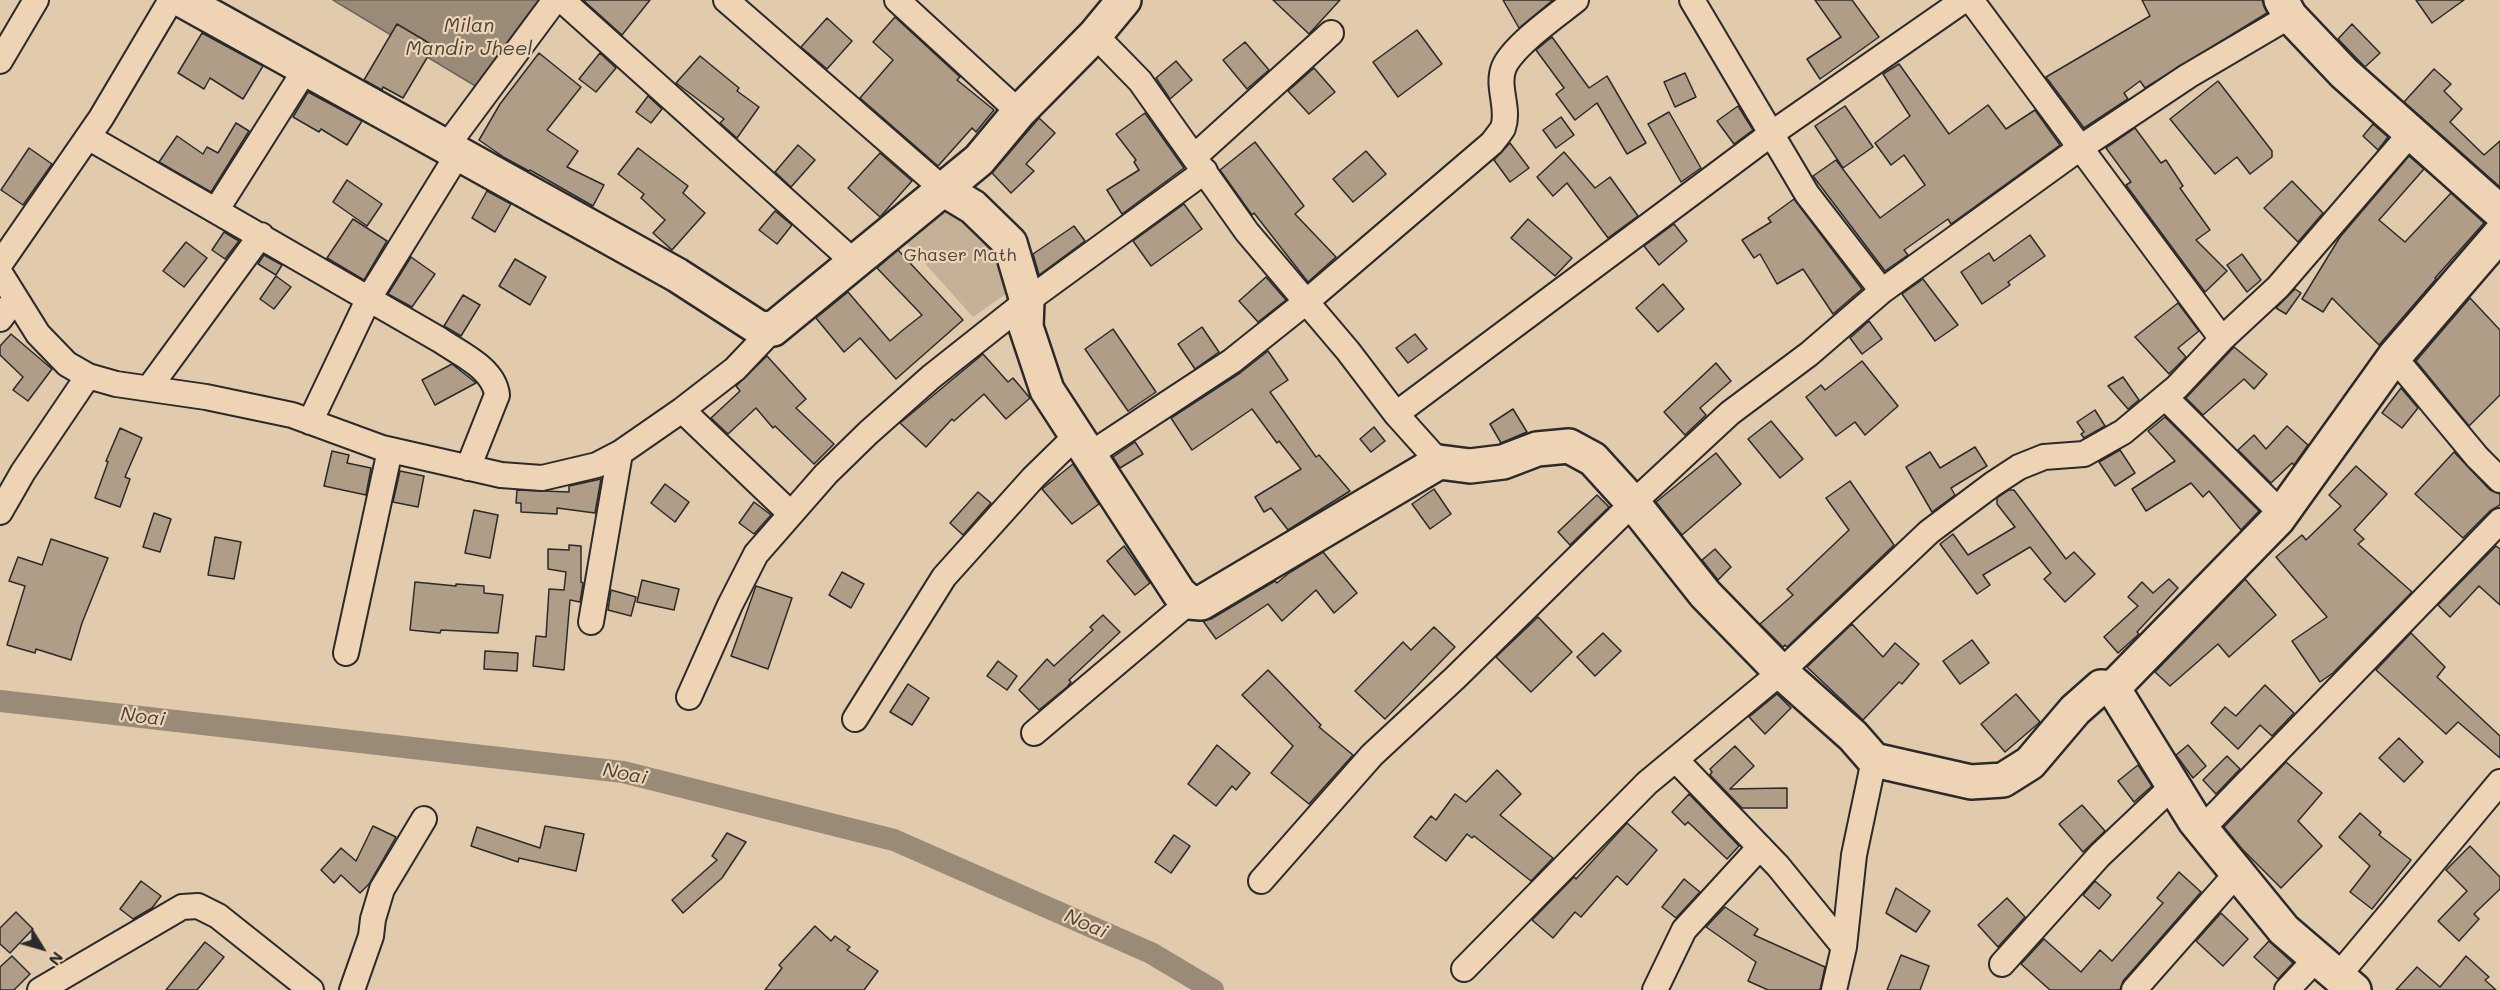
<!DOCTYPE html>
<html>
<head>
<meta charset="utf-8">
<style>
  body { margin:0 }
  #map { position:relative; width:2500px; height:990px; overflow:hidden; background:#e2caad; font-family:Mali,sans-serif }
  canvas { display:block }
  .north { position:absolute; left:12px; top:918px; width:60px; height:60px; -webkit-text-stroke:4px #eed4b5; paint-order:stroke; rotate:127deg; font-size:16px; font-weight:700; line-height:24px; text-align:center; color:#2b2b2b }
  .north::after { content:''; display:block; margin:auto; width:21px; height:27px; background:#2b2b2b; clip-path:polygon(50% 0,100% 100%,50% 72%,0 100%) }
</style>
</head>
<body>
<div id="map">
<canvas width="2500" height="990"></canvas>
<div class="north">N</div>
</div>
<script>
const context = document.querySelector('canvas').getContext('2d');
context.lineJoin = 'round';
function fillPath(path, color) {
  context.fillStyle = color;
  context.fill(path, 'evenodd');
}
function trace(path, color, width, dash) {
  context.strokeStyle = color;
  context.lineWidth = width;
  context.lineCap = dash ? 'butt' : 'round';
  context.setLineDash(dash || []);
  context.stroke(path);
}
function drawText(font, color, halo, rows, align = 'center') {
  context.font = font + ' Mali,sans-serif';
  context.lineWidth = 4.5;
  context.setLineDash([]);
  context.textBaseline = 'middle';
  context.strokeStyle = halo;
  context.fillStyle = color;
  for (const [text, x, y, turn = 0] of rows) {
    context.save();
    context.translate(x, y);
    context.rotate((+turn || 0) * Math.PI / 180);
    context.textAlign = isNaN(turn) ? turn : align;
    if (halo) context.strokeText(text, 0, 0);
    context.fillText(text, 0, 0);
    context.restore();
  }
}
fillPath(new Path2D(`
  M949 205 987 236 1010 291 973 317 905 241Z`), '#c4af97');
const water = new Path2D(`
  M333 0H541L482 90Z`);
fillPath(water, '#9a8b79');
trace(water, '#6e655a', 1.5);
trace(new Path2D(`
  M0 701 623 772 894 840 1151 953 1213 990`), '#9a8b79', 22);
const building = new Path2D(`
  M583 0H650L622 35Z
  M1273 0H1340L1309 34Z
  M1503 0H1553L1519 28Z
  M1815 0H1852L1879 37 1820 79 1807 59 1841 37Z
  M2142 0H2262L2267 13 2145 88 2140 81 2124 93 2128 99 2084 128 2046 77 2150 16Z
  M2416 0H2464L2432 23Z
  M895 17 960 77 957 80 994 110 976 132 972 128 938 166 860 98 893 60 873 42Z
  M827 18 852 41 827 69 801 47Z
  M397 24 434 46 403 98 383 87 382 90 364 80Z
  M2352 24 2380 53 2365 67 2338 39Z
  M1417 30 1442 64 1398 97 1373 62Z
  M202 33 263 66 243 99 210 78 204 89 178 73Z
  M1552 37 1589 88 1607 76 1646 143 1627 154 1597 103 1575 120 1556 94 1564 88 1536 50Z
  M1245 42 1269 70 1247 89 1223 60Z
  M539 53 581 87 547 130 578 151 567 167 604 185 593 206 530 170 529 171 505 158 479 140 500 104Z
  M600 53 616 68 596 92 579 79Z
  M700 56 739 88 737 91 759 107 737 138 720 123 724 119 676 83Z
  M1176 61 1192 80 1170 99 1156 78Z
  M1899 64 1949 134 1988 105 2006 129 2035 110 2060 145 1951 224 1948 219 1904 250 1908 255 1885 271 1813 176 1836 160 1880 218 1925 185 1904 155 1891 165 1875 143 1910 116 1883 74Z
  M1314 68 1335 92 1309 114 1288 91Z
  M2434 69 2451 84 2444 91 2462 109 2450 122 2484 155 2500 141V187L2404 102Z
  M1685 73 1696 97 1675 107 1664 82Z
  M2218 81 2272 151V157L2250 174 2237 157 2215 174 2170 119Z
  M308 92 362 121 347 145 321 129 319 132 293 117Z
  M648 96 662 109 651 123 636 112Z
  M1738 106 1753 130 1734 144 1717 121Z
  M1845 106 1873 147 1843 168 1815 126Z
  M1669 112 1701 168 1681 182 1648 124Z
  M1145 113 1184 168 1122 214 1107 190 1139 170 1134 162 1136 160 1116 134Z
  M1561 117 1574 135 1556 148 1543 130Z
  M1039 118 1055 133 1026 164 1034 171 1011 193 992 173Z
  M236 123 249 131 211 192 159 162 177 136 203 154 207 147 218 153Z
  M2373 124 2388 137 2378 150 2363 136Z
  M2135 128 2161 163 2166 160 2183 186 2180 188 2210 230 2196 240 2227 271 2205 292 2126 185 2131 182 2106 148Z
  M1255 142 1304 206 1295 214 1336 257 1308 282 1254 213 1252 215 1220 170Z
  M1510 143 1529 168 1510 182 1494 160Z
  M798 145 815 160 791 187 775 172Z
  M29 148 52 164 23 205 1 190Z
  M638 148 688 186 683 193 705 213 672 250 653 233 665 220 641 198 644 194 618 174Z
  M1366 151 1386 174 1353 202 1333 179Z
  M1564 152 1595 188 1610 177 1638 216 1608 238 1567 183 1553 196 1537 177Z
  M880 153 912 181 880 217 848 188Z
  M2409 156 2424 169 2379 220 2405 242 2451 193 2484 223 2435 278 2436 279 2379 345 2332 298 2323 312 2302 299 2340 237Z
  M347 180 382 204 367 226 333 202Z
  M2292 181 2323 213 2298 242 2264 208Z
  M487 191 511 204 495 232 472 218Z
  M1794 199 1862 289 1833 314 1803 269 1777 284 1760 254 1754 258 1742 240 1771 222 1768 218Z
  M1184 204 1202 229 1151 266 1133 241Z
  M775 211 792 225 777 244 759 230Z
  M353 219 387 241 364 280 327 258Z
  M1528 219 1572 258 1555 276 1511 238Z
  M1674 224 1687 241 1659 265 1644 246Z
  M1074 226 1085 241 1039 275 1033 254Z
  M224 232 239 241 225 259 212 250Z
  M2030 235 2045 256 2008 282 2010 285 1982 304 1961 272 1989 253 1994 261Z
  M186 242 207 258 184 287 163 271Z
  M898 250 963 320 896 379 860 338 844 352 816 318 848 292 890 341 903 330 922 315 877 268Z
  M2242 254 2261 280 2247 292 2227 265Z
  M264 255 282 265 276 275 258 264Z
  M411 257 435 274 412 307 388 294Z
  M515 259 546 277 530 305 499 286Z
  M276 276 291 287 274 309 260 299Z
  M1266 277 1286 300 1258 322 1239 301Z
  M1923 279 1958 325 1935 341 1902 294Z
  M1663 284 1684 309 1658 332 1636 308Z
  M2295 289 2301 293 2286 314 2276 308Z
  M463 295 480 305 461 336 444 326Z
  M2470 298 2500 330V395L2469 426 2416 361Z
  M2178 303 2199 331 2178 348 2186 357 2169 374 2135 337Z
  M1869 321 1882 339 1862 354 1850 338Z
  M1202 327 1219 352 1195 369 1178 344Z
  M1113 329 1156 392 1128 411 1085 349Z
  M11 334 52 369 28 401 13 390 23 377 0 355V346Z
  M1415 334 1427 349 1408 363 1396 348Z
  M2234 347 2267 374 2254 389 2244 379 2203 415 2186 398Z
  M1268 351 1288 380 1270 392 1316 457 1319 455 1350 491 1288 530 1271 508 1264 512 1255 497 1301 469 1279 441 1277 443 1252 409 1192 450 1171 418 1240 373Z
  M983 354 1008 382 1013 378 1030 398 1006 419 984 394 954 421 952 419 926 447 900 423Z
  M767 356 806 399 796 408 834 444 814 464 775 426 773 428 756 408 728 434 711 418 740 391 736 386Z
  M1862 361 1898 406 1865 435 1855 422 1836 436 1806 397 1821 385 1825 390Z
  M1716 363 1731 381 1700 408 1706 415 1685 435 1664 412Z
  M452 364 476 383 435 405 422 380Z
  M2123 377 2139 400 2128 409 2108 386Z
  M2401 388 2418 408 2402 428 2382 413Z
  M1513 409 1527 432 1501 443 1490 424Z
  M2095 410 2105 426 2084 438 2081 434 2084 432 2077 422Z
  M2165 417 2259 511 2241 530 2209 491 2203 497 2191 483 2146 511 2132 489 2175 461 2148 431Z
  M1771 421 1803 459 1780 478 1748 439Z
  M2287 426 2308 445 2294 465 2292 463 2271 483 2238 450 2254 435 2266 449Z
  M1374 427 1385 441 1371 452 1360 439Z
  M120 428 142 438 125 477 130 479 120 507 95 498 108 462 106 461Z
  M1135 442 1143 454 1120 468 1113 457Z
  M1975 447 1987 466 1951 488 1955 495 1932 512 1906 467 1930 452 1940 468Z
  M2120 450 2135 473 2115 486 2099 462Z
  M332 451 349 455 347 463 371 468 366 495 324 486Z
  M2454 452 2490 490 2500 494V505L2490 511 2463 538 2415 494Z
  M1716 453 1741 484 1682 535 1656 502Z
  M1073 464 1099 504 1072 524 1042 489Z
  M2356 466 2387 494 2354 530 2364 539 2358 544 2412 592 2333 673 2320 682 2292 641 2327 617 2276 557 2302 535 2306 540 2341 506 2329 495Z
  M400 471 424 476 418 507 393 502Z
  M601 479 595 513 557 508V514L521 512V503H516L517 490 569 492V486Z
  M1850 481 1894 545 1787 647 1785 645 1783 647 1760 624 1793 595 1787 589 1849 530 1826 498Z
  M665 484 689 502 675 522 651 503Z
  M1434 489 1451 514 1430 529 1412 504Z
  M2009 490H2014L2066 559 2074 552 2095 574 2065 602 2044 579 2051 573 2030 547 1983 575 1990 585 1977 594 1940 544 1953 534 1968 555 2015 527 1997 504V498Z
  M978 492 991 503 963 535 950 523Z
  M1597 495 1609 507 1570 545 1558 532Z
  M754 502 771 515 754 534 739 523Z
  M474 510 498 515 490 558 465 553Z
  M154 513 171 519 160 552 143 547Z
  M215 537 241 542 234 579 208 575Z
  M51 539 108 558 82 623 71 660 36 649 35 653 7 645 25 586 9 581 18 557 42 565Z
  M569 545 581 546V582L583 583 580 602 570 600 564 670 533 666 536 636 546 637 549 589 564 590 566 572 548 569V549L569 550Z
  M1124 546 1150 583 1135 595 1107 561Z
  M2496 546 2500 549V605L2479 586 2450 617 2438 605Z
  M1715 549 1731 567 1718 580 1702 560Z
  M1323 552 1357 593 1334 613 1316 590 1282 621 1268 604 1216 639 1203 621 1211 619 1275 581 1277 583 1289 573Z
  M842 572 864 584 851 608 829 595Z
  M2169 579 2178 588 2137 632 2139 634 2118 653 2104 637 2138 606 2128 597 2142 582 2153 593Z
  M2245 579 2276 615 2229 657 2218 644 2170 686 2155 672Z
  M642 580 679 589 674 610 637 602Z
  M415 582 456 586V584L484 586V593L503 595 498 633 441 630 440 633 410 630Z
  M756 586 792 598 768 669 731 656Z
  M611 590 636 597 631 616 608 610Z
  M1103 615 1120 632 1069 680 1071 682 1067 687 1039 710 1019 690 1047 659 1054 666 1093 630 1090 627Z
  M1538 617 1572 652 1531 692 1496 657Z
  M1852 624 1883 657 1895 643 1919 664 1902 684 1899 682 1863 720 1807 667Z
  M1434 627 1455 647 1385 719 1355 691 1403 642 1411 650Z
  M1603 633 1621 651 1595 676 1577 657Z
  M2411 633 2445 667 2437 677 2500 736V758L2458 722 2446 734 2376 670Z
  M1972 640 1989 663 1960 684 1943 661Z
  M485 651 518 653 517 671 484 669Z
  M998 661 1017 676 1007 690 987 676Z
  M1268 670 1321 725 1319 727 1353 755 1309 804 1271 773 1293 746 1242 695Z
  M908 684 929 698 912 725 890 712Z
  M2265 685 2294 713 2272 736 2260 725 2238 749 2211 723 2225 707 2236 716Z
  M1777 694 1791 708 1765 734 1749 717Z
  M2016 694 2040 722 2005 752 1981 724Z
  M2399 738 2423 762 2404 782 2379 758Z
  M1217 745 1250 773 1236 790 1232 786 1216 806 1188 784Z
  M2188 745 2206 766 2193 778 2176 755Z
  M1735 746 1754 766 1730 789 1787 788V808H1742L1710 775 1712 772 1710 769Z
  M2227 756 2240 769 2216 794 2203 780Z
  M2286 762 2322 793 2298 821 2322 846 2281 888 2242 849 2224 827Z
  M2138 765 2152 786 2134 802 2118 781Z
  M1497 770 1521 794 1500 815 1553 858 1531 881 1474 836 1472 838 1467 834 1446 861 1414 837 1431 816 1436 820 1455 794 1466 802Z
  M1689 794 1739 846 1727 859 1688 822 1685 825 1672 812Z
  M2082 805 2105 831 2083 852 2059 824Z
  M2360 813 2381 832 2379 835 2411 860 2372 909 2350 892 2370 866 2339 837Z
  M1627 823 1657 850 1627 885 1617 876 1581 917 1575 912 1553 938 1532 920 1574 877 1576 879Z
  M373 826 396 837 369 884 360 893 341 875 334 883 321 870 341 848 356 861Z
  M545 826 584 834 576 871 519 858 518 862 471 846 477 827 540 848Z
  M727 833 746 842 722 878 683 913 672 900 717 860 712 856Z
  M1174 835 1190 846 1171 873 1155 862Z
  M2470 846 2500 877V889L2474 914 2479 919 2459 941 2438 921 2467 891 2446 870Z
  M2179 872 2201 892 2123 981 2120 990H2050L2021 964 2044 939 2081 972 2100 950 2112 961 2163 903 2157 898Z
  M1684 879 1700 892 1676 918 1662 907Z
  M141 881 161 896 152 908 133 919 120 909Z
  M2095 881 2111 895 2099 909 2083 895Z
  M1896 888 1930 911 1916 932 1886 913Z
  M2007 898 2025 917 1998 947 1978 925Z
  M1725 907 1758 929 1754 935 1825 967 1820 990H1768L1748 981 1756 962 1706 927Z
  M16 912 33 929 10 953 0 944V928Z
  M2221 913 2248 939 2223 966 2196 941Z
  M815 926 831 941 835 936 850 947 847 950 878 971 864 990H765L782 968 779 965Z
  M2269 941 2293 963 2278 979 2254 957Z
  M205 942 224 957 197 990H166Z
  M1901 955 1929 966 1920 990H1887Z
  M12 956 30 974 14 990H0V967Z
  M2466 956 2489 977 2485 980 2496 990H2396L2417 967 2440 987Z`);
fillPath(building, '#af9d88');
trace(building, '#2b2b2b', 1.5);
const street = new Path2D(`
  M562 0 854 262
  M726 0 943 189
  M897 0 1019 112
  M1692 0 1807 194 1882 291
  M1971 0 2222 339
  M1095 35 1140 81 1247 232 1348 351 1396 414 1439 462
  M0 61 36 0
  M88 137 440 340C460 354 494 368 497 395L468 468
  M446 147 555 0
  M1194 157 1331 33
  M217 209 305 70
  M0 264 101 118 171 0
  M0 273 38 334 67 364 88 376 116 384 206 397 292 415 382 448 501 475 542 478 597 465 620 453 682 410 735 369 773 329
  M0 319 15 299
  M2394 357 2477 457 2500 480
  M149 388 261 235
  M2165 397 2282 514
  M682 410 790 513
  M1396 414 1771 134 1964 0
  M310 422 369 298 458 154
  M1089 455 1232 361 1306 302 1492 143C1495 139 1500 133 1503 128 1510 108 1496 87 1504 67 1514 45 1556 16 1576 0
  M0 512 23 472 88 376
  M591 622 620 453
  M346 653 390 450
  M689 697 730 605 756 554 826 474 868 433 931 377 1027 301 1205 171
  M855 719 944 577 1033 478 1077 435
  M1034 733 1189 602
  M1676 760 1778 866 1844 947
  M2202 829 2500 521
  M1261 881 1372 755 1455 678 1633 503 1730 413 1809 354 1882 291 2080 148 2188 76 2290 16
  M2002 964 2100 855 2174 785
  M1464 969 1647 783 1781 672 1929 532 1993 484 2019 467 2044 457 2084 454 2123 432 2177 387 2222 339 2278 287 2410 134
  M2338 976 2500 782
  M40 990 182 907 198 906 218 916 311 990
  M352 990 371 936 373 919 382 889 424 819
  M1655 990 1684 930 1760 847
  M1834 990 1844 947 1854 855 1874 760
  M2134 990 2237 873
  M2287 990 2317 958`);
const secondary = new Path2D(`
  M182 0 677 275 759 328 773 329 979 160 1019 112 1095 35 1124 0
  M2281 0 2290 16 2344 73 2500 212
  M943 189 973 207 1010 243 1027 301 1026 327 1047 390 1179 593 1189 602 1201 603 1439 462 1470 466 1503 462 1537 449 1569 446 1593 459 1633 503 1705 594 1781 672 1853 736 1874 760 1971 782 2003 780 2030 763 2075 710 2101 687 2113 688 2195 821 2284 930 2354 990
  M2113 688 2278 519 2394 357 2500 234`);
trace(street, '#2b2b2b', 28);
trace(secondary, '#2b2b2b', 38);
trace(street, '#eed4b5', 24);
trace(secondary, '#eed4b5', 33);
drawText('18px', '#4a4541', '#eed4b5', [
  ["Ghaser Math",960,255]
]);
drawText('italic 20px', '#47433e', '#eed4b5', [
  ["Milan",469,26],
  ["Mandir Jheel",469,49],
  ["Noai",143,717,7],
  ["Noai",625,774,11],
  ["Noai",1086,924,24]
]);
</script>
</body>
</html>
